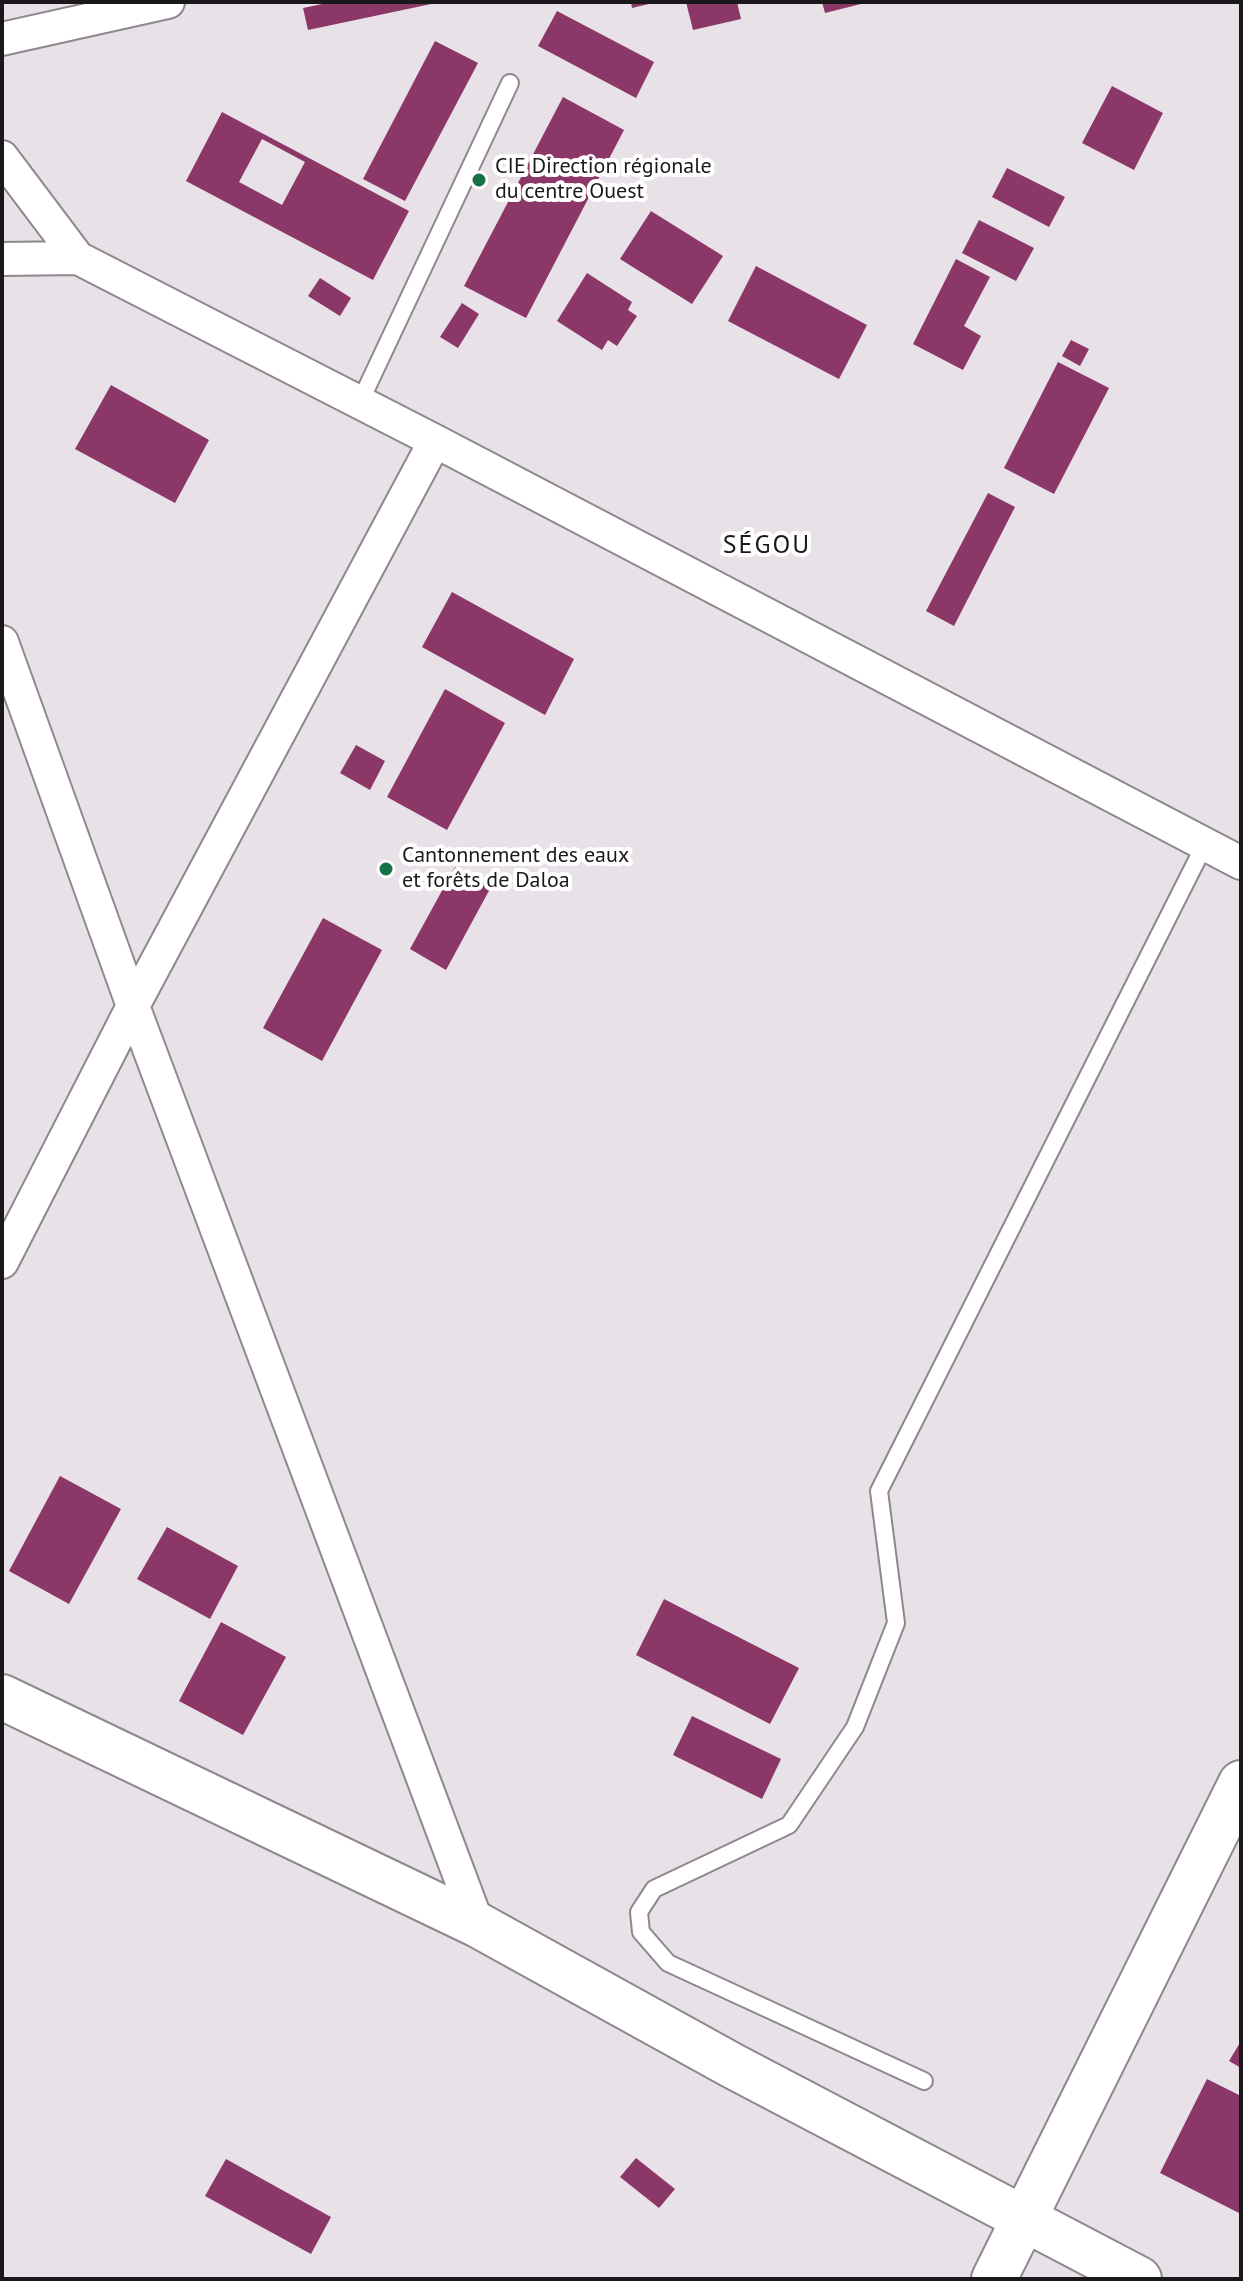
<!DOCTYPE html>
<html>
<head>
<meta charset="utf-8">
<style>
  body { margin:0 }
  #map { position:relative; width:1243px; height:2281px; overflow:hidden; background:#e8e1e7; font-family:"PT Sans",sans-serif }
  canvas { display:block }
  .frame { position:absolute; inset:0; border:4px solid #1b181b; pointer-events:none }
</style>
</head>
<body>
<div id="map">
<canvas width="1243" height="2281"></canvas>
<div class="frame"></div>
</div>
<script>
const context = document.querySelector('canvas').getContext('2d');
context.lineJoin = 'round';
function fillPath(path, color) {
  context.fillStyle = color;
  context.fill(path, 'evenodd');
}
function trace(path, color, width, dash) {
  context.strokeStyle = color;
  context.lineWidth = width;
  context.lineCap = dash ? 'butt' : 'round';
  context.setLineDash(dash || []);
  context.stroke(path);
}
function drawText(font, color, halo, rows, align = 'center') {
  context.font = font + ' "PT Sans",sans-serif';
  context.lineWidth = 8;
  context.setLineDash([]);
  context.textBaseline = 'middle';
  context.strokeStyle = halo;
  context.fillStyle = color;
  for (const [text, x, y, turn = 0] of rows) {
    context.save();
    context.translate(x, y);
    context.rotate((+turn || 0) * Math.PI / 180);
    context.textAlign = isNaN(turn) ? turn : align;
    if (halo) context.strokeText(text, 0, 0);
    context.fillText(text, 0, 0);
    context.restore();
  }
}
fillPath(new Path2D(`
  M332 2H436V3L308 30 303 8Z
  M631 2H653V3L632 8Z
  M686 2H737L741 19 693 30Z
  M822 2H865V3L825 13Z
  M557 11 654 62 636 98 538 46Z
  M435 41 478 63 405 201 363 179Z
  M1112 86 1163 113 1134 170 1082 143Z
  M563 97 624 130 526 318 464 286Z
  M222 112 409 211 373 280 186 181ZM262 139 305 162 282 205 239 182Z
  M1007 168 1065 197 1049 227 992 197Z
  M651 211 723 256 692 304 620 259Z
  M979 220 1034 248 1016 281 962 253Z
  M956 259 990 277 964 326 981 336 963 370 913 344Z
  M756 266 867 325 839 379 728 321Z
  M587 273 632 302 628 310 637 316 617 346 608 340 602 350 557 321Z
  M320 278 351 298 340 316 308 296Z
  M462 303 479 314 458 348 440 337Z
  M1071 340 1089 349 1080 366 1062 356Z
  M1058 362 1109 388 1054 494 1004 468Z
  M111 385 209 440 175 503 75 449Z
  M988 493 1015 507 954 626 926 611Z
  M452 592 574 659 545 715 422 647Z
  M445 689 505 723 447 830 387 797Z
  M356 745 385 761 370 790 340 773Z
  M455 867 491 887 446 970 410 949Z
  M323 918 382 950 322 1061 263 1028Z
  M60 1476 121 1509 69 1604 9 1571Z
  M167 1527 238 1566 210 1619 137 1579Z
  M664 1599 799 1668 770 1724 636 1655Z
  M221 1622 286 1657 243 1735 179 1701Z
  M692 1716 781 1759 762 1799 673 1755Z
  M1241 2041V2068L1229 2061Z
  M1207 2079 1241 2096V2214L1160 2173Z
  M636 2158 675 2189 659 2208 620 2177Z
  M226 2159 331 2217 311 2254 205 2196Z`), '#8b3767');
const lane = new Path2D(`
  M360 402 510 83
  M924 2081 668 1963 641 1932 639 1912 654 1889 789 1825 855 1727 896 1623 879 1491 1205 844`);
const street = new Path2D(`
  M2 39 168 2
  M2 157 78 258 435 441 1241 863
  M2 259 78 258
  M2 642 133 1006 478 1925
  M2 1262 133 1006 435 441`);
const secondary = new Path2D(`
  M2 1697 478 1925 733 2066 1139 2279
  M994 2279 1241 1783`);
trace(lane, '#8e888e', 20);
trace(street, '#8e888e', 36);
trace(secondary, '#8e888e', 48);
trace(lane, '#fff', 16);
trace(street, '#fff', 32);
trace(secondary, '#fff', 44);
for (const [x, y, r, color] of [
  [479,180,8,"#167145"],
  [386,869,8,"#167145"]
]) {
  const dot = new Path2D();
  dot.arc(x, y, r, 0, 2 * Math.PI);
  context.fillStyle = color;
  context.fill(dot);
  trace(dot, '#fff', 3);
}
drawText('22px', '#1b181b', '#fff', [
  ["CIE Direction régionale",495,167],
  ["du centre Ouest",495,192],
  ["Cantonnement des eaux",402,856],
  ["et forêts de Daloa",402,881]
], 'left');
context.letterSpacing = '2px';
drawText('26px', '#1b181b', '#fff', [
  ["SÉGOU",767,546]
]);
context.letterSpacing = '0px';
</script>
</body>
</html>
